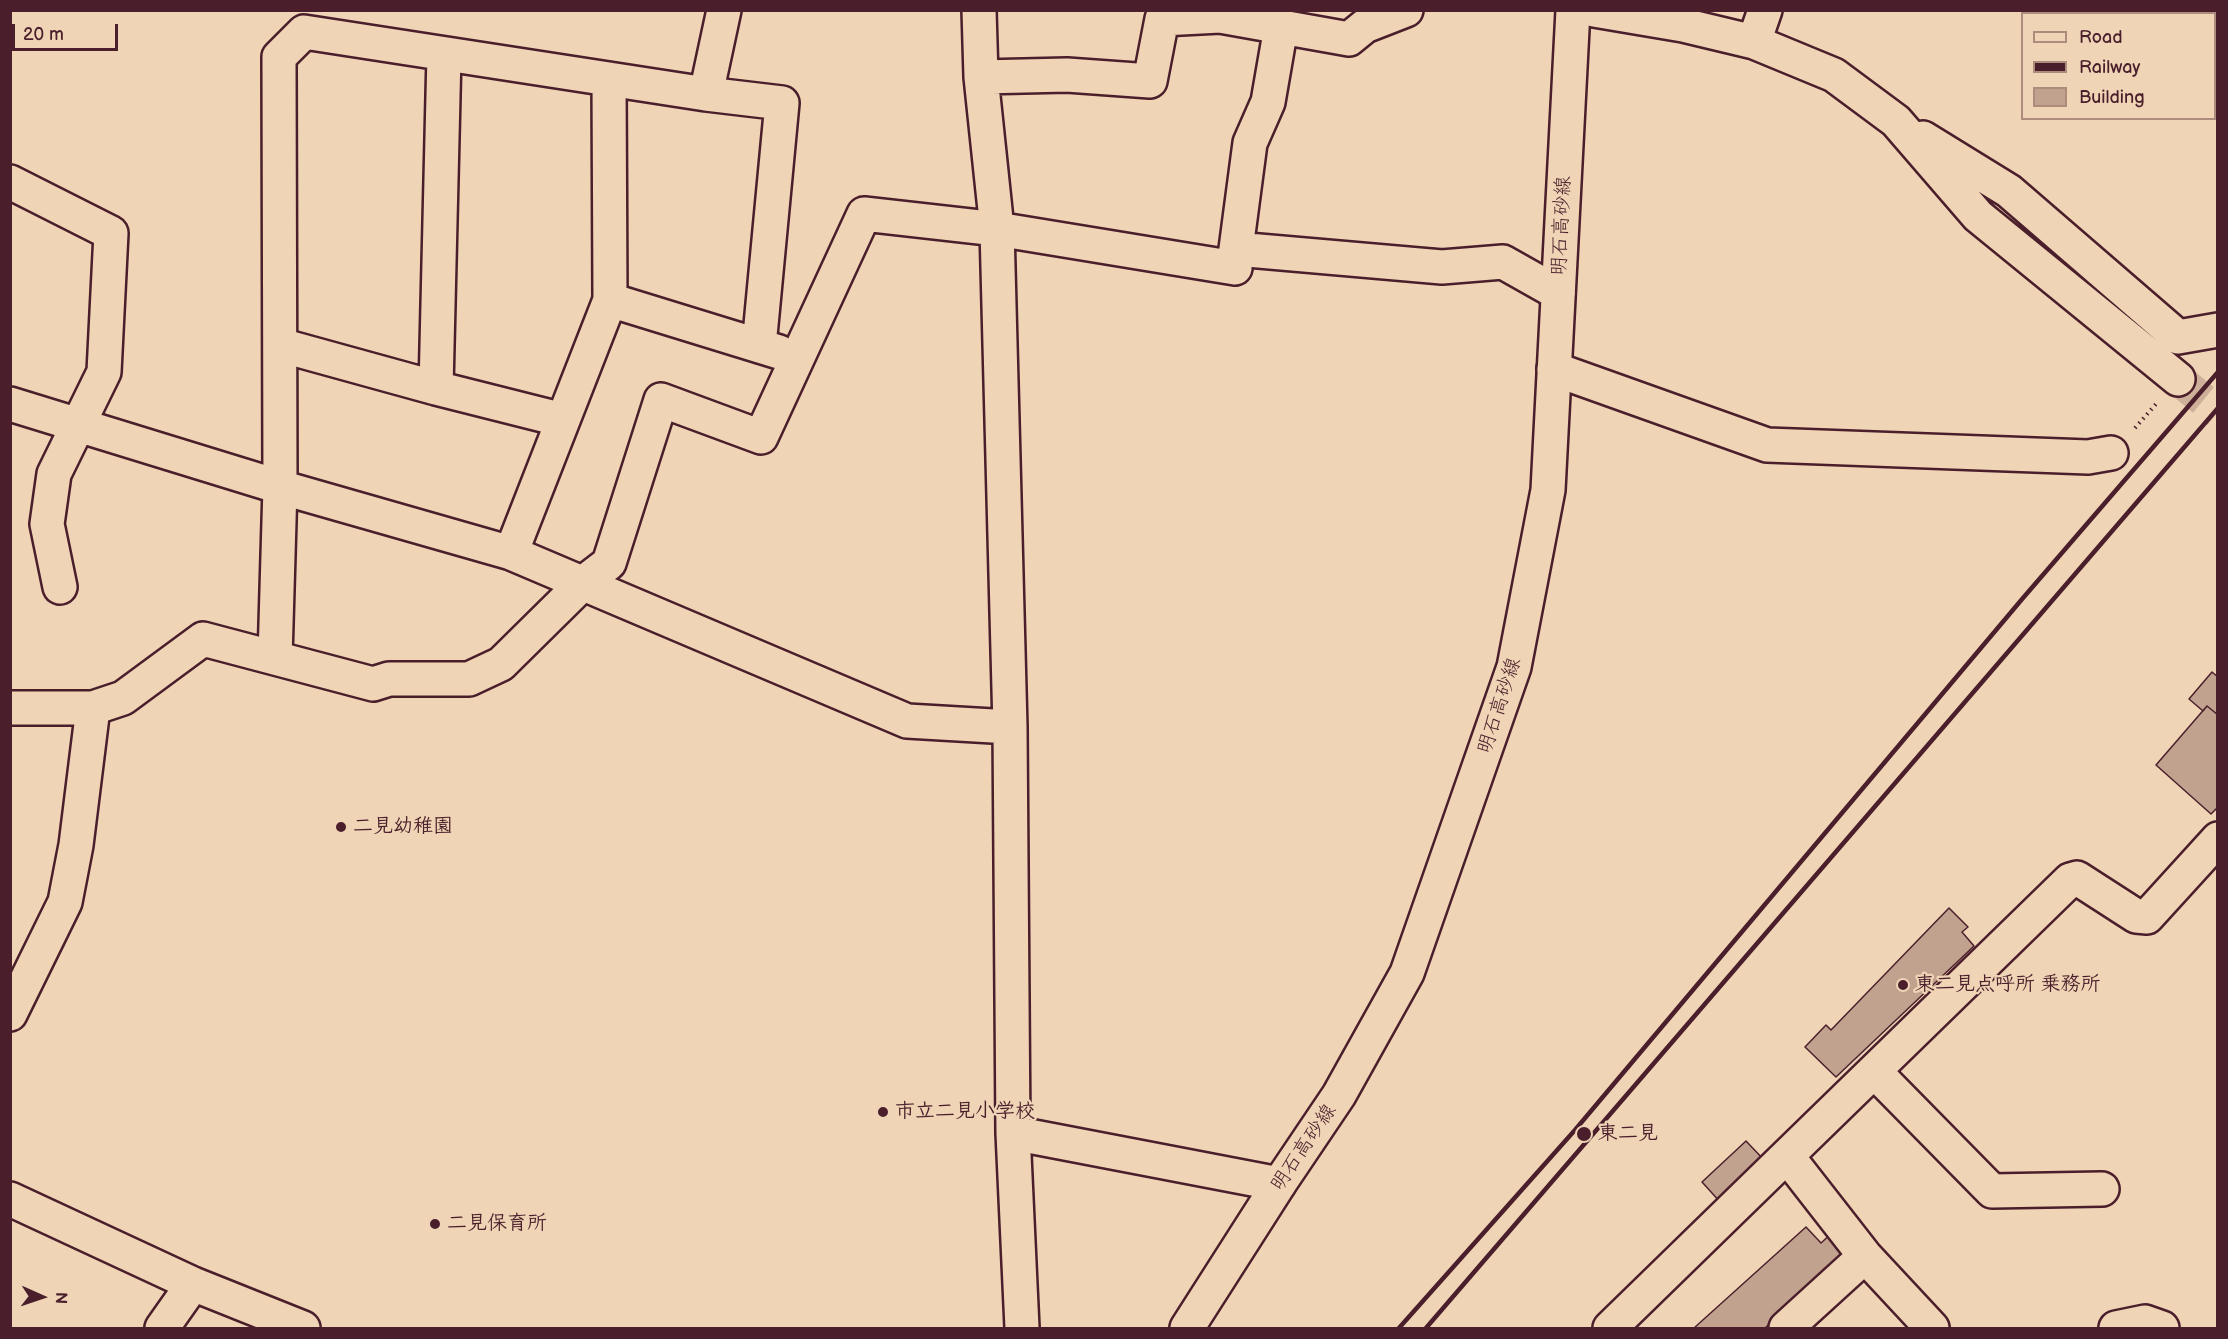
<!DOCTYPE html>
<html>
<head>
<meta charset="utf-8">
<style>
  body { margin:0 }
  #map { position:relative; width:2228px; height:1339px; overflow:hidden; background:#efd4b6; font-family:"Balsamiq Sans",sans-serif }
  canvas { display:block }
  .frame { position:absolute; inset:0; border:12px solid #4a1f2b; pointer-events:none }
  .legend { position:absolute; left:2021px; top:12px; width:195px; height:108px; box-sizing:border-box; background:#efd4b6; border:2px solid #ad8c7e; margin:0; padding:8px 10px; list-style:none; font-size:18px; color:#4a1f2b }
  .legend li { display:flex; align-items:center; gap:12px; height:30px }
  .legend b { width:30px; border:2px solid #ad8c7e }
  .north { position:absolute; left:12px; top:1267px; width:60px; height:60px; -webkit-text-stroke:4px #efd4b6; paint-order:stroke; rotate:93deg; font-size:16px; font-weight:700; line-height:24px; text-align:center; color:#4a1f2b }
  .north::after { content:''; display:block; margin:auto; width:21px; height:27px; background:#4a1f2b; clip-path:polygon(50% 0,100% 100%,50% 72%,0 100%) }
  .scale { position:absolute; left:12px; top:24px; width:106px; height:27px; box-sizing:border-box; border:3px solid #4a1f2b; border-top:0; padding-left:8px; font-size:18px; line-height:21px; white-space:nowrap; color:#4a1f2b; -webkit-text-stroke:4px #efd4b6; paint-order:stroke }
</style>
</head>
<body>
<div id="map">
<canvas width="2228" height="1339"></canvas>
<div class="frame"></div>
<ul class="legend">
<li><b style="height:8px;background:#efd4b6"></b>Road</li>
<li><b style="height:8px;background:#4a1f2b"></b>Railway</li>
<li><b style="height:16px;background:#c1a28f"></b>Building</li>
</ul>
<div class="north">N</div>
<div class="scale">20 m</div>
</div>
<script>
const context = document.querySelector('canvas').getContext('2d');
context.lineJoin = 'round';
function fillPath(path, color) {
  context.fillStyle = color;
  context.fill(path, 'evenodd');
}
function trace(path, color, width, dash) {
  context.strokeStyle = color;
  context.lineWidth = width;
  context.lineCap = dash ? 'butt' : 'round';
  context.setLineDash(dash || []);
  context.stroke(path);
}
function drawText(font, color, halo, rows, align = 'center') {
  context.font = font + ' "Balsamiq Sans","Klee One",sans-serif';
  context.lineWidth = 4.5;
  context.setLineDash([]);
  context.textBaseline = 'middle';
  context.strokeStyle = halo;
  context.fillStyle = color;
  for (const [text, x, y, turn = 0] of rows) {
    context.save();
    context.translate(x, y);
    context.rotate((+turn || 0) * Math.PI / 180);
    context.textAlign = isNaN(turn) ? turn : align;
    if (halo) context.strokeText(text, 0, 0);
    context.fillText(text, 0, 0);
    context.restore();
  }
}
const building = new Path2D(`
  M2212 672 2218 677V715L2207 706 2203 711 2189 699Z
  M2207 706 2218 715V807L2211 814 2156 765Z
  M1949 908 1968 927 1962 932 1974 946 1836 1077 1805 1047 1826 1025 1831 1030Z
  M1746 1141 1766 1162 1721 1203 1702 1182Z
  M1806 1227 1821 1243 1834 1231 1852 1250 1765 1328H1694Z`);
fillPath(building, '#c1a28f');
trace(building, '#4a1f2b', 1.5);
trace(new Path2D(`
  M2178 379 2218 412`), '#ceb09a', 33, [33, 16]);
const minor = new Path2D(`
  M979 10 981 77 997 229 1010 727 1013 1133 1022 1328
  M1594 10 1683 25 1754 42 1834 75 1896 121 1978 216 2178 379
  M1220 16 1349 39 1365 26 1406 10
  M1754 42 1765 10
  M981 77 1067 75 1150 81 1162 19 1220 16V10
  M706 94 724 10
  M1923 138 2009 191 2178 337 2218 330
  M10 182 111 233 104 372 54 474 47 524 60 587
  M1236 249 1250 143 1268 102 1281 27
  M610 300 779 352
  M280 345 436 388 563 420
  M1554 369 1767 445 2088 457 2111 453
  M436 388 444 54
  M10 404 280 487 511 553 907 721 1010 727
  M511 553 610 300 609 79
  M275 658 280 487 279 57 304 32 706 94 782 103 759 346
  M10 708H93L123 698 203 639 373 684 389 679H469L501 664 583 583 609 563 661 400 761 437 864 214 997 229 1235 268 1236 249 1442 267 1503 262 1558 293
  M10 1014 65 902 76 845 93 708
  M1874 1071 1992 1191 2102 1189
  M1013 1133 1279 1184
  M1787 1156 1865 1256 1932 1328
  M10 1199 193 1284 303 1328
  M162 1328 193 1284
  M1610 1328 2070 880 2077 878 2136 916 2147 917 2218 839
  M1786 1328 1865 1256
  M2116 1328 2145 1322 2162 1328`);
const major = new Path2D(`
  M1187 1328 1279 1184 1339 1095 1407 973 1514 667 1548 490 1573 10`);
trace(minor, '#4a1f2b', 38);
trace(major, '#4a1f2b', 38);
trace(new Path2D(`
  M2135 428 2156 404`), '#4a1f2b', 4, [1.5, 4.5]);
trace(minor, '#efd4b6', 33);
trace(major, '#efd4b6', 33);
trace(new Path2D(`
  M1399 1328 1575 1130 2023 598 2218 372
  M1426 1328 2218 408`), '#4a1f2b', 4.5);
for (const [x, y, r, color] of [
  [341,827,6,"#4a1f2b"],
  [1903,985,6,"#4a1f2b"],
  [883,1112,6,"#4a1f2b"],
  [1584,1134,8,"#4a1f2b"],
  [435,1224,6,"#4a1f2b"]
]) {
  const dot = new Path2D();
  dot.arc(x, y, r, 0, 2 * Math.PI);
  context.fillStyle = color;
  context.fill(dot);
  trace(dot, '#efd4b6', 2);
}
drawText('20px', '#4a1f2b', '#efd4b6', [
  ["明石高砂線",1562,226,-87],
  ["明石高砂線",1500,706,-72],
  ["明石高砂線",1304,1148,-56]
]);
drawText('bold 20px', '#4a1f2b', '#efd4b6', [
  ["二見幼稚園",353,827],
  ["東二見点呼所 乗務所",1915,985],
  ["市立二見小学校",895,1112],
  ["東二見",1598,1134],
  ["二見保育所",447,1224]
], 'left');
</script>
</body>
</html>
